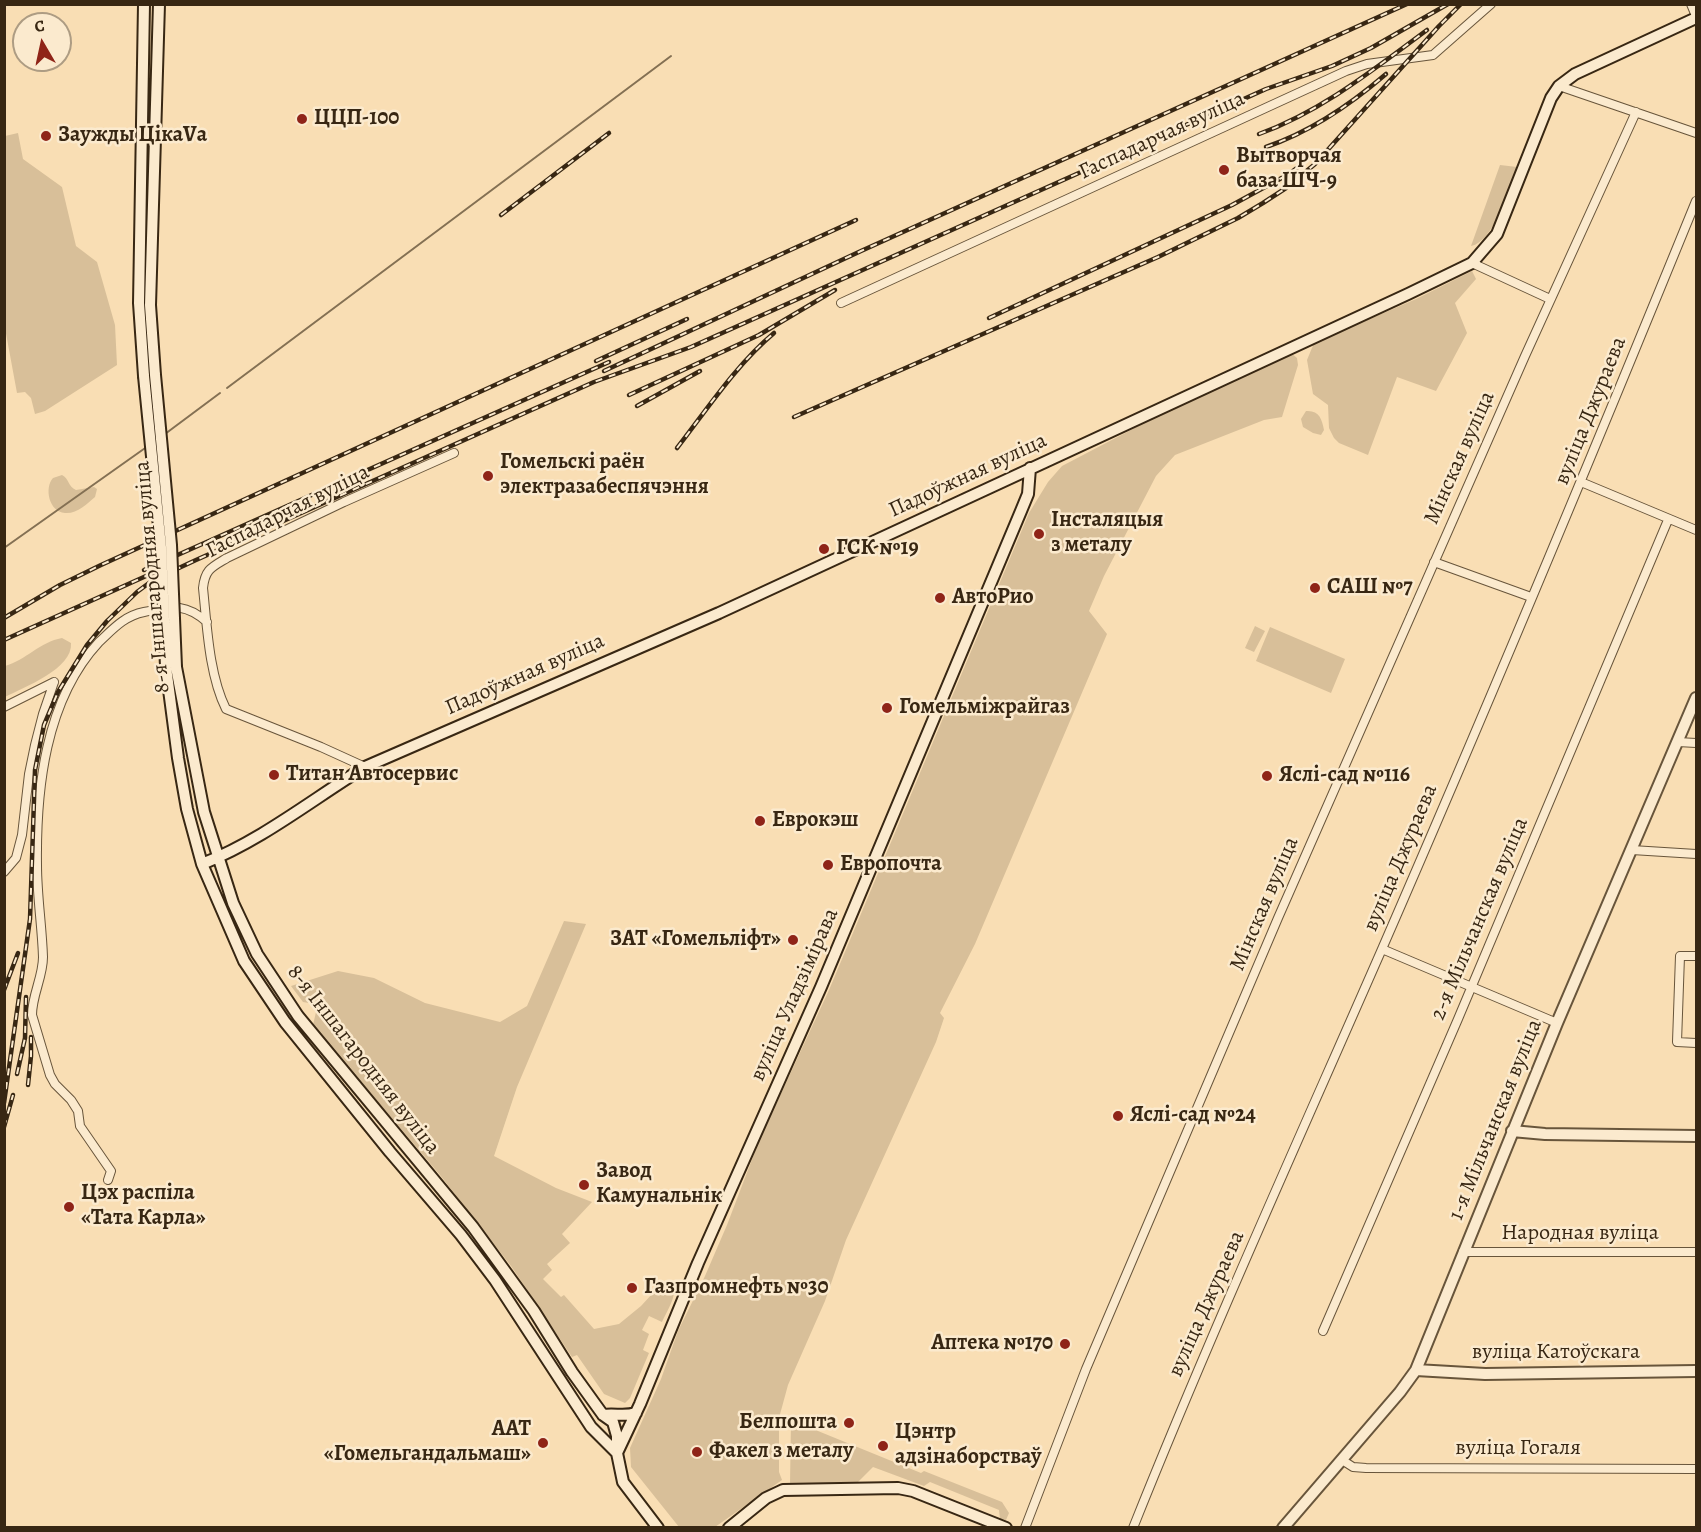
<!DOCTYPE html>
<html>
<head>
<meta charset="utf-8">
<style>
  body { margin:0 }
  #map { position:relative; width:1701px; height:1532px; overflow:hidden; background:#f9deb4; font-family:Alegreya,serif }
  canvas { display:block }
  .frame { position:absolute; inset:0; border:6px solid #382713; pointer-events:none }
  .north { position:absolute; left:12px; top:12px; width:60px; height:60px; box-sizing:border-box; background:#fbeace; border:2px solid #ad9c83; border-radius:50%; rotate:351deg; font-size:16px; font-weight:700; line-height:24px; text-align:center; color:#382713 }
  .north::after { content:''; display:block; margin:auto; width:21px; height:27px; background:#8f2418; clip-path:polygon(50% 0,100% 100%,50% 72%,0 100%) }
</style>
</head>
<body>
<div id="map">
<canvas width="1701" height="1532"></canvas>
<div class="frame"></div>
<div class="north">С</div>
</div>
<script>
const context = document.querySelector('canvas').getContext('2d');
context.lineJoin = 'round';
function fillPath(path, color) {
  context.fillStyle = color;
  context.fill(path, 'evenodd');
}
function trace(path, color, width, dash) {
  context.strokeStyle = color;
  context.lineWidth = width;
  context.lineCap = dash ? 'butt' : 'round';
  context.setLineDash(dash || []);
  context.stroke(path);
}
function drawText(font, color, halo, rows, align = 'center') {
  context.font = font + ' Alegreya,serif';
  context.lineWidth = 5;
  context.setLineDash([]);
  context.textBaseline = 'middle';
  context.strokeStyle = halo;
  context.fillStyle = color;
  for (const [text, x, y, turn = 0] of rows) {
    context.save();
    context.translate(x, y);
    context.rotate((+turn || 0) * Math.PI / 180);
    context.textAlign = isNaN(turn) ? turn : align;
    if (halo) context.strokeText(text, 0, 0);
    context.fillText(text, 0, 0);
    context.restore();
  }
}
fillPath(new Path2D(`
  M18 133 23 159 62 187 76 246 97 262 115 325 117 365 45 411 35 414 31 398 25 392 17 393 5 328V136Z
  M1500 165 1517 167C1509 188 1494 242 1471 246Z
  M1472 271 1476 279 1455 303 1467 333 1436 391 1397 377 1368 455 1339 443 1334 438 1329 428 1328 405 1313 394 1307 360 1314 343 1416 299Z
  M1291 353 1297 358 1298 365 1282 417 1264 420 1175 455 1156 476 1104 576 1089 611 1107 634 975 944 940 1013 944 1018 936 1042 846 1240 825 1301 788 1385 779 1418V1472L782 1480 715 1527H679L631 1467 630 1448 661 1379 678 1331 705 1276 727 1225 759 1141 829 990 1029 513 1048 482 1062 466 1150 420Z
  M1306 411C1319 410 1322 419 1324 430L1321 435 1313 433 1303 427 1301 419Z
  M62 475C69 478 68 487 76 490L94 487 97 489 95 497C87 504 77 514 65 513 49 512 44 488 53 478Z
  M1255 626 1265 631 1254 652 1245 648Z
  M1270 627 1345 659 1331 693 1256 661Z
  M62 638 71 643C73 669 24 687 5 697V666C26 660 40 642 62 638Z
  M564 921 586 924 517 1087 494 1156 556 1188 592 1202 562 1234 570 1243 547 1264 552 1270 543 1279 561 1297 564 1295 594 1329 619 1324 641 1306 663 1282C686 1282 667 1311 662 1322L649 1316 642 1330 649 1334 643 1350 649 1353 630 1398 625 1403 604 1394 577 1355 572 1357 511 1266 440 1175 313 1025 316 1012 309 1003 303 1002 291 986 338 971 374 978 425 1003 500 1022 527 1006Z
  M791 1420 921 1473 924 1471 1002 1502 1009 1513 1006 1520 1000 1519 999 1510 930 1482 924 1486 873 1467 856 1484H790Z`), '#d8bf99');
trace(new Path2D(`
  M227 388 671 56
  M165 434 220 393
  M4 548 148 446`), '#847053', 2);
const minor = new Path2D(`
  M1691 4 1696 16
  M1559 86 1696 133
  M1472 263 1550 299
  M841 303 1346 71 1367 64 1433 55 1491 4
  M1581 482 1696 530
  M1434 562 1531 597
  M4 707 54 682
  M1678 742 1696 743
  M365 767 321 747 226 709C209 675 207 626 203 588 205 569 212 567 227 558L344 502 454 453
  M1632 850 1696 854
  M4 872 16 858 22 835 29 774 35 745 43 714 54 682
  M1382 949 1557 1023
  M1696 956H1680L1677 1042 1696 1043
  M108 1180 111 1171 80 1126 78 1111 71 1100 55 1084 50 1075 32 1015C32 995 43 977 43 957 42 926 37 896 37 865 36 790 45 700 99 642 113 629 124 616 144 612 171 607 184 602 207 622
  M1463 1252H1696
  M1323 1331 1458 1019 1668 520
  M1342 1460 1353 1467 1366 1468 1696 1469
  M1025 1528 1086 1369 1278 918 1525 356 1636 112
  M1133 1528C1211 1333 1298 1141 1382 949 1490 701 1594 451 1696 201`);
const tertiary = new Path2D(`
  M1512 1131 1545 1134 1696 1136
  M1416 1370 1485 1374 1696 1371
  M1283 1528 1400 1392 1416 1370 1557 1023 1696 698`);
const secondary = new Path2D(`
  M155 375 150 305 159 4
  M144 376 139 303 144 4
  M166 667 178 758 187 809 202 864 244 961 285 1022 390 1152 461 1235 495 1280 591 1427 617 1453
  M176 667 204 812 233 903 257 954 298 1016 473 1227 534 1311 572 1372 603 1415 613 1422 617 1436V1453L623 1482 658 1528
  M202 864C262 840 310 801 365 767L719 613 1408 294 1472 263 1497 234 1551 98 1559 86 1575 74 1696 18
  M603 1415C615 1413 624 1417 636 1413
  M617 1453 640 1404 698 1263 821 987 1021 511 1028 494 1030 468
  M729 1528 766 1498 783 1490 898 1488 913 1491 1006 1528`);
trace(minor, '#68553b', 10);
trace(tertiary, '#68553b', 14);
trace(secondary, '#382713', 14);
trace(minor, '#fbeace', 8);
trace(tertiary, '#fbeace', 10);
trace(secondary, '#fbeace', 10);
const rail = new Path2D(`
  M1259 134C1322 111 1374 69 1427 30
  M1266 147C1310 132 1350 105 1386 74
  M501 215 609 133
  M989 318 1232 205 1289 174 1302 164
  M596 361 687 319
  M604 371 861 251 1407 4
  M629 395 759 335 835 290
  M637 406 700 371
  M794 417 1158 257 1238 218 1263 203 1286 188 1315 164 1439 26 1461 4
  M677 448C708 408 736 365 774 333
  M144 570 609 362
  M4 618 60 585 101 565 856 220
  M4 640 155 572
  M4 990 18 953
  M17 1074 25 1038 26 997
  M28 1085 31 1056V1037
  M4 1103 30 919 35 770 44 725 58 692 87 645 107 621 137 592 153 580 196 560 594 382 691 347 1266 89 1332 66 1371 48 1448 4
  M4 1127 13 1095`);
trace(rail, '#382713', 4.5);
trace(rail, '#fbeace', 2, [7]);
const secondaryBridge = new Path2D(`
  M155 375 171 545 176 667
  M144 376 161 547 166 667`);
trace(secondaryBridge, '#382713', 14, []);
trace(secondaryBridge, '#fbeace', 10);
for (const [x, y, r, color] of [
  [302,119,6,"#8f2418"],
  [46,136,6,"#8f2418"],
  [1224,170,6,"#8f2418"],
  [488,476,6,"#8f2418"],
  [1039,534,6,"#8f2418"],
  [824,549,6,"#8f2418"],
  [1315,588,6,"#8f2418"],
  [940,598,6,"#8f2418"],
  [887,708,6,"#8f2418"],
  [274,775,6,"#8f2418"],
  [1267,776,6,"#8f2418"],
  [760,821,6,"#8f2418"],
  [828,865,6,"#8f2418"],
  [793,940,6,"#8f2418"],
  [1118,1116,6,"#8f2418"],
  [584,1185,6,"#8f2418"],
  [69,1207,6,"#8f2418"],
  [632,1288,6,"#8f2418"],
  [1065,1344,6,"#8f2418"],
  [849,1423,6,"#8f2418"],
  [543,1443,6,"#8f2418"],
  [883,1446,6,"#8f2418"],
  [697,1452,6,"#8f2418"]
]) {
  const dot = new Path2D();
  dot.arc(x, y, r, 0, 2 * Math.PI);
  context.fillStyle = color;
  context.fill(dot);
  trace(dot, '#fbeace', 2);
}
drawText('bold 22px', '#382713', '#fbeace', [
  ["ЦЦП-100",314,119],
  ["Заужды ЦікаVа",58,136],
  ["Вытворчая",1236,157],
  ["база ШЧ-9",1236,182],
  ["Гомельскі раён",500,463],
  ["электразабеспячэння",500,488],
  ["Інсталяцыя",1051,521],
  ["з металу",1051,546],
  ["ГСК №19",836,549],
  ["САШ №7",1327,588],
  ["АвтоРио",952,598],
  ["Гомельміжрайгаз",899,708],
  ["Титан Автосервис",286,775],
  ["Яслі-сад №116",1279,776],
  ["Еврокэш",772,821],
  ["Европочта",840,865],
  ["ЗАТ «Гомельліфт»",781,940,"right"],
  ["Яслі-сад №24",1130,1116],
  ["Завод",596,1172],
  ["Камунальнік",596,1197],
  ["Цэх распіла",81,1194],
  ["«Тата Карла»",81,1219],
  ["Газпромнефть №30",644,1288],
  ["Аптека №170",1053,1344,"right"],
  ["Белпошта",837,1423,"right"],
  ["ААТ",531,1430,"right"],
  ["«Гомельгандальмаш»",531,1455,"right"],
  ["Цэнтр",895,1433],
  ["адзінаборстваў",895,1458],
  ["Факел з металу",709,1452]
], 'left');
drawText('22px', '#382713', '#fbeace', [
  ["Гаспадарчая вуліца",1162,136,-25],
  ["вуліца Джураева",1591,411,-68],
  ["Мінская вуліца",1460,458,-66],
  ["Падоўжная вуліца",968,476,-25],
  ["Гаспадарчая вуліца",288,512,-27],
  ["8-я Іншагародняя вуліца",153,577,-95],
  ["Падоўжная вуліца",525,675,-24],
  ["вуліца Джураева",1401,858,-67],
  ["Мінская вуліца",1265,904,-67],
  ["2-я Мільчанская вуліца",1480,919,-67],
  ["вуліца Уладзімірава",795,995,-66],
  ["8-я Іншагародняя вуліца",363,1060,52],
  ["1-я Мільчанская вуліца",1496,1120,-68],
  ["Народная вуліца",1580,1234],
  ["вуліца Джураева",1207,1304,-66],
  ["вуліца Катоўскага",1556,1353],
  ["вуліца Гогаля",1518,1449]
]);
</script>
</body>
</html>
